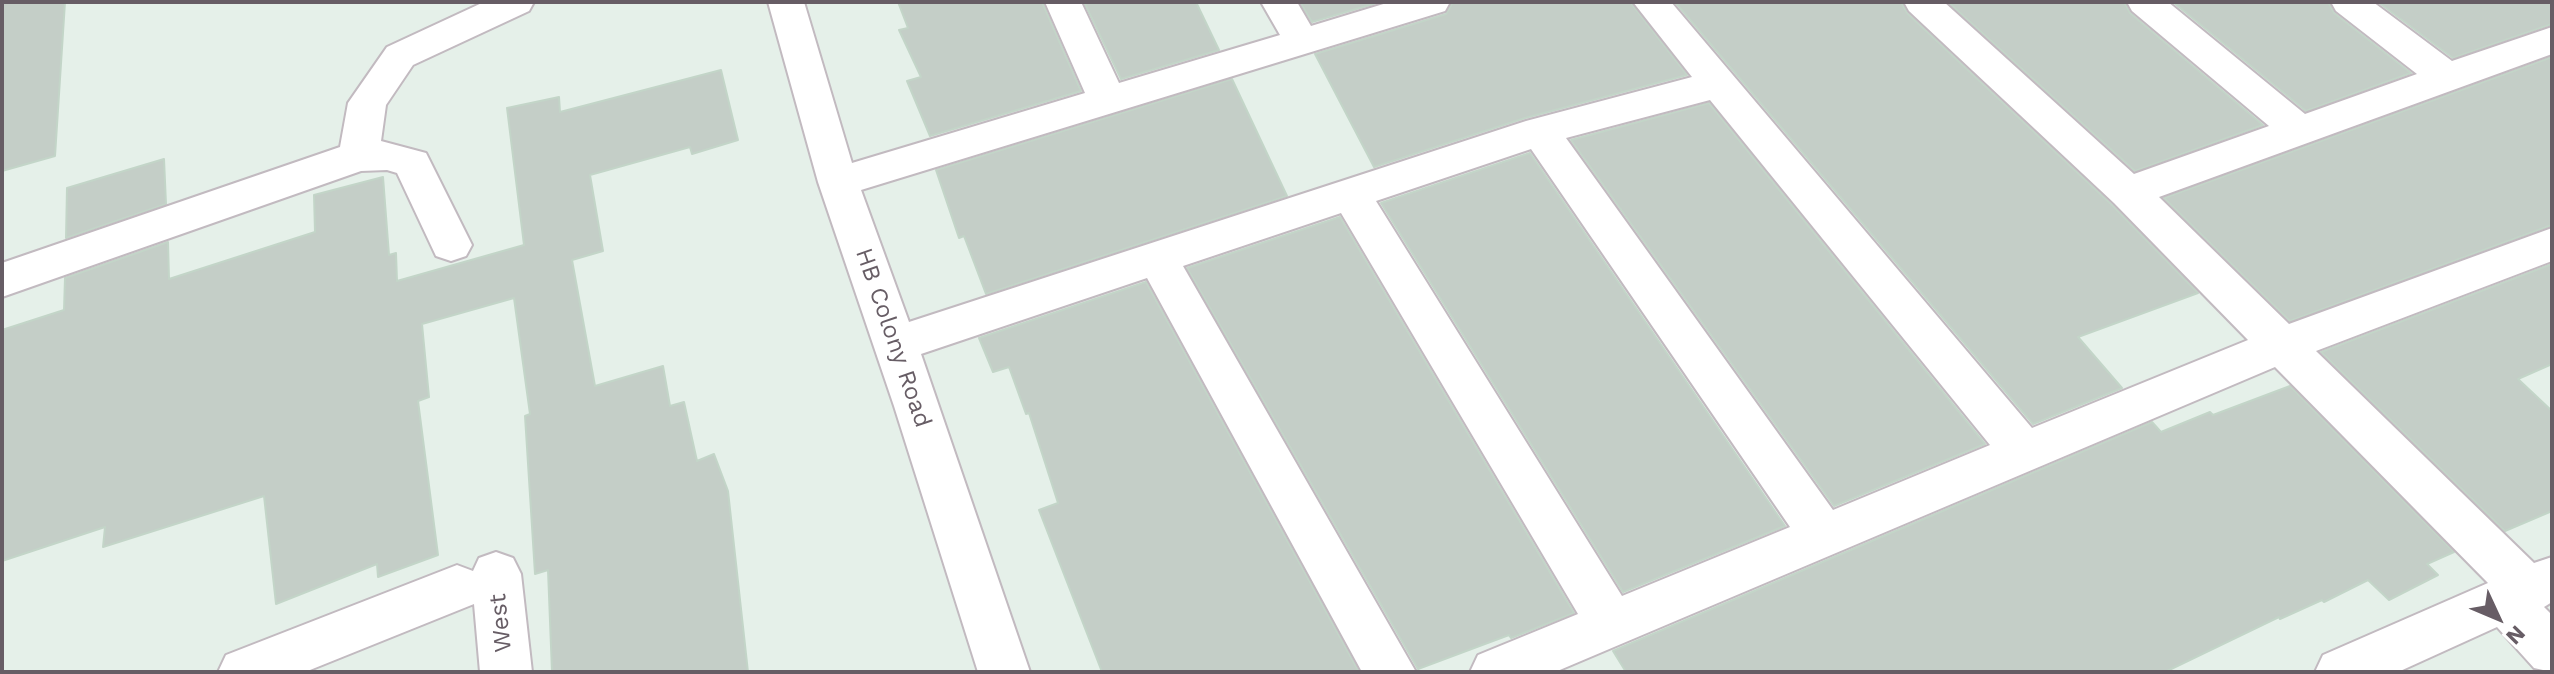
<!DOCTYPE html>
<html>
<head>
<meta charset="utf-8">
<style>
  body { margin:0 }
  #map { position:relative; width:2554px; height:674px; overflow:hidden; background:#e5f0e9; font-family:"Work Sans",sans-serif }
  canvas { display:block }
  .frame { position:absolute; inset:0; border:4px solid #675d65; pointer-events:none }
  .north { position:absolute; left:2458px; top:578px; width:80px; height:80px; -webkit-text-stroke:6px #fff; paint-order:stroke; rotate:134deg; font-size:22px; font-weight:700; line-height:32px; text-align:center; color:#675d65 }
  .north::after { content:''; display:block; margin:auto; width:28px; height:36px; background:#675d65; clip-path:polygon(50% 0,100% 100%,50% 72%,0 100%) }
</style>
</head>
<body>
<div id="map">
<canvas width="2554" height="674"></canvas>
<div class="frame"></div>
<div class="north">N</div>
</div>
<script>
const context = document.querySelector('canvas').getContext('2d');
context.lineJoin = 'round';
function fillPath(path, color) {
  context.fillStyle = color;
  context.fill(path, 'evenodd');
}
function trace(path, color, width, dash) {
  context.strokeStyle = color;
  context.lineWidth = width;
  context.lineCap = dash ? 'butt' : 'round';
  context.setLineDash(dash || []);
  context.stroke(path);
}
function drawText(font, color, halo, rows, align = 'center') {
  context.font = font + ' "Work Sans",sans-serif';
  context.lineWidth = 7;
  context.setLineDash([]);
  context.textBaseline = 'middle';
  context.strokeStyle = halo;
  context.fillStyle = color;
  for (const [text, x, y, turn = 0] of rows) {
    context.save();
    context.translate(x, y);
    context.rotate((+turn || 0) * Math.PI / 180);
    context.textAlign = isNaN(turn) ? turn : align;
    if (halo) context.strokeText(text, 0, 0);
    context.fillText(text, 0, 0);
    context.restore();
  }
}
const building = new Path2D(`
  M2 2H65L55 156 2 171Z
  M898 2H1042L1081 91 930 136 907 81 921 77 899 30 908 28Z
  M1084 2H1196L1219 50 1121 79Z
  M1300 2H1380L1312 22Z
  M1453 2H1630L1687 75 1525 118 1374 167 1315 54 1446 14Z
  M1675 2H1901L1907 13 2112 205 2198 293 2078 337 2122 388 2033 424Z
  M1948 2H2124L2130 13 2263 125 2135 171Z
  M2173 2H2328L2334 13 2411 73 2306 111Z
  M2378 2H2552V24L2453 58Z
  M2552 57V225L2290 321 2164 198Z
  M721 70 738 140 692 154 690 147 590 175 603 251 572 260 595 386 663 366 670 406 684 402 697 461 714 454 728 491 748 672H552L548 570 535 574 525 416 530 414 514 298 422 324 429 397 418 401 438 555 378 577 377 564 276 604 264 496 103 547 105 527 2 561V330L64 310 65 278 168 242 169 279 315 232 314 195 383 177 389 255 396 253 397 281 524 245 507 108 559 97 560 112Z
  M1232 79 1287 196 986 294 964 236 959 238 936 170Z
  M1709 103 1985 444 1834 506 1571 140Z
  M1530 153 1785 526 1623 592 1381 203Z
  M164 159 166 204 66 238 67 188Z
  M1340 217 1574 613 1511 638 1509 635 1418 669 1187 268Z
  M2552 264V364L2518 379 2552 411V511L2505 531 2321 352Z
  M1146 282 1359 672H1102L1039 510 1058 503 1029 413 1026 414 1009 367 993 372 979 338Z
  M2290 386 2454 552 2427 564 2438 575 2389 600 2368 580 2324 602 2322 600 2280 619 2279 617 2165 672H1626L1613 651 2152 422 2161 432 2210 412 2213 415Z`);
fillPath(building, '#c4cec7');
trace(building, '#c3d5c8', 2);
const minor = new Path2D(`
  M484 2H534L529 11 413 65 386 105 381 141 426 153 472 245 466 256 451 261 436 256 397 173 387 170 361 171 2 297V263L340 147 348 103 387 47Z
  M768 2H804L852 163 1085 93 1045 2H1081L1119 83 1280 35 1261 2H1297L1311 26 1390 2H1450L1445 11 861 190 909 322 1526 121 1692 77 1633 2H1671L2032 428 2248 340 2114 203 1909 11 1904 2H1944L2134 174 2269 126 2132 11 2127 2H2168L2305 114 2417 74 2336 11 2331 2H2373L2452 61 2552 27V54L2159 197 2289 324 2552 228V261L2316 351 2534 563 2552 557V602L2544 607 2552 615V672L2534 668 2497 627 2398 672H2315L2323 655 2488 583 2275 367 1555 672H1470L1478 655 1578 614 1341 213 1183 266 1416 672H1362L1147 278 921 354 1030 672H978L894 406 818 182ZM1710 100 1990 445 1833 510 1566 138ZM1531 149 1790 527 1622 596 1376 201Z
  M496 552 513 558 521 574 532 672H480L474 604 305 672H218L226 655 457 565 473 571 479 558Z`);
trace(minor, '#c2bac0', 4);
fillPath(minor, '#fff');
drawText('24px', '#675d65', '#fff', [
  ["HB Colony Road",893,338,71],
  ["West",501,623,-96]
]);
</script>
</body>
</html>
